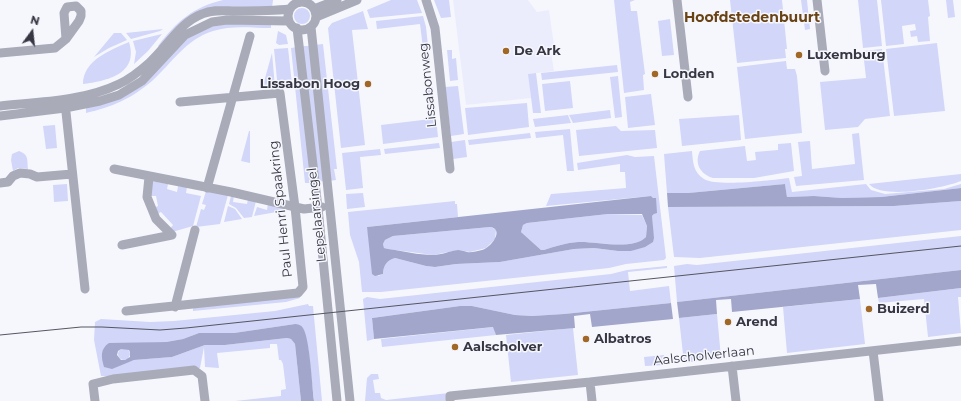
<!DOCTYPE html>
<html>
<head>
<meta charset="utf-8">
<style>
  body { margin:0 }
  #map { position:relative; width:961px; height:401px; overflow:hidden; background:#f6f7fd; font-family:Montserrat,sans-serif }
  canvas { display:block }
  .north { position:absolute; left:12px; top:12px; width:40px; height:40px; -webkit-text-stroke:3px #f6f7fd; paint-order:stroke; rotate:15deg; font-size:11px; font-weight:700; line-height:16px; text-align:center; color:#363743 }
  .north::after { content:''; display:block; margin:auto; width:14px; height:18px; background:#363743; clip-path:polygon(50% 0,100% 100%,50% 72%,0 100%) }
</style>
</head>
<body>
<div id="map">
<canvas width="961" height="401"></canvas>
<div class="north">N</div>
</div>
<script>
const context = document.querySelector('canvas').getContext('2d');
context.lineJoin = 'round';
function fillPath(path, color) {
  context.fillStyle = color;
  context.fill(path, 'evenodd');
}
function trace(path, color, width, dash) {
  context.strokeStyle = color;
  context.lineWidth = width;
  context.lineCap = dash ? 'butt' : 'round';
  context.setLineDash(dash || []);
  context.stroke(path);
}
function drawText(font, color, halo, rows, align = 'center') {
  context.font = font + ' Montserrat,sans-serif';
  context.lineWidth = 3;
  context.setLineDash([]);
  context.textBaseline = 'middle';
  context.strokeStyle = halo;
  context.fillStyle = color;
  for (const [text, x, y, turn = 0] of rows) {
    context.save();
    context.translate(x, y);
    context.rotate((+turn || 0) * Math.PI / 180);
    context.textAlign = isNaN(turn) ? turn : align;
    if (halo) context.strokeText(text, 0, 0);
    context.fillText(text, 0, 0);
    context.restore();
  }
}
fillPath(new Path2D(`
  M453 0H528L537 12 549 10 554 45V50L551 52 554 71 529 74 531 98 466 105Z`), '#ebedfd');
fillPath(new Path2D(`
  M223 0H273L272 8 208 11 159 47 158 46C176 22 193 7 223 0Z
  M391 0H417L422 13 370 18 367 10Z
  M434 0H449L451 17 441 18Z
  M614 0H635L630 2 631 11H637L645 74 643 75 644 90 624 93Z
  M730 0H782L787 49H785L786 58 737 63Z
  M801 0H807L810 29 805 30Z
  M858 0H877L882 46 863 48Z
  M881 0H928L930 16 928 17 930 41 918 42 917 36 911 37 910 31 916 30 915 24 902 26 904 44 886 46Z
  M946 0H953L955 17 948 18Z
  M294 16a8 8 0 1 1 16 0a8 8 0 1 1-16 0Z
  M363 11 368 29 352 30 365 145 341 148 328 28 332 23Z
  M423 16 426 27 430 64H425L420 24 377 29 376 21Z
  M670 19 674 55 662 56 658 21Z
  M227 21 271 22V28C252 28 232 25 213 31 186 39 171 64 152 81 131 99 112 107 86 113V107L122 95 197 30Z
  M163 29 160 31 131 39 126 33Z
  M278 31 286 35 288 44 279 45 276 43Z
  M114 33H121L127 40 109 48 94 57Z
  M162 34 148 51 134 64 136 52 133 41Z
  M129 42C139 74 107 81 83 84 83 60 111 50 129 42Z
  M937 43 945 111 894 116 886 49Z
  M323 44 337 169H334L336 180 329 181 314 45Z
  M302 46H310L324 181 316 182Z
  M297 47 312 183H305L291 48Z
  M288 48 292 84 289 88 278 90 274 49Z
  M882 49 890 116 865 119 858 127 825 130 820 82 866 78 863 51Z
  M447 50H452V59L456 58 458 80 450 81Z
  M272 53 275 87 262 89Z
  M786 61 787 69H795L797 76 802 133 745 139 737 67Z
  M617 65 618 72 542 80 541 73Z
  M536 73 541 113H533L528 74Z
  M618 76 622 117 615 118 610 77Z
  M570 81 573 108 545 111 542 84Z
  M458 86 464 134 451 136 445 87Z
  M433 87 438 137 383 144 381 125 431 119 427 88Z
  M651 94 655 125 628 128 625 97Z
  M527 103 529 127 468 135 465 108Z
  M610 110 611 118 573 123 569 115Z
  M568 115 571 123 535 127 533 119Z
  M739 115 741 140 682 146 679 119Z
  M55 125 57 148 46 149 43 126Z
  M616 126 621 131 655 130 657 148 579 156 576 130Z
  M570 129 574 171H567L563 135 536 138 535 132Z
  M249 131H250V163L241 161Z
  M530 133 531 138 469 145 468 140Z
  M859 133 864 180 796 186 794 177 802 176 798 142 810 141 812 169 855 164 852 134Z
  M465 140 467 157 453 159 451 142Z
  M439 143 440 148 385 154 384 149Z
  M791 143 794 171 754 178H713C700 174 694 163 700 151L745 146 747 161 756 160 755 152 778 150V144Z
  M380 149 381 155 360 157 363 188 346 190 342 153Z
  M19 151C29 155 27 159 28 169L18 168 13 171 11 160 12 154Z
  M692 151C693 162 693 172 704 179 717 187 773 180 789 178L792 192 866 184 871 190 885 194 944 189 961 184V188L881 197 842 198 814 196 787 197 785 184 688 193H667L664 154Z
  M627 155 635 157 654 156 666 258 664 260 626 264 609 268 381 292H362L359 262 350 235 348 212 455 201V204H457L458 217 367 227 378 276 383 274C383 266 387 260 395 258L426 266 435 267 456 264 500 262 574 249 594 248 618 251H631L653 240 652 216 655 213 653 198 651 196 546 206 551 194 626 188 625 172H620V164L578 170 577 163Z
  M961 174V181C944 188 882 200 869 184Z
  M152 181 168 184 167 189 177 192 178 186 187 187 186 193 201 196 193 226 172 232 169 230 173 225 161 212 157 214 153 208 158 206 156 196H151Z
  M67 184 68 201 54 202 53 185Z
  M206 191 228 195 220 224 196 227 201 209 204 210 206 205 202 204Z
  M363 193 365 207 347 209 346 194Z
  M231 196H234L233 202 247 204 248 199 256 201 252 217 244 218 236 208 229 204Z
  M961 201V230L700 258 674 257 668 207 894 206Z
  M268 203 288 210 254 216 257 207 267 210Z
  M228 206 235 209 242 219 224 222Z
  M608 214 642 215 647 226 646 237C632 251 597 241 578 242 566 243 555 246 544 250H541L521 232 523 225 527 223Z
  M490 227 493 228 496 230 495 239 486 248 470 252 459 250 433 255 388 249 384 248 383 244 385 240 393 236Z
  M961 236V270L677 302 674 266 687 264 697 265Z
  M667 266V268L628 272 630 291 669 286 671 303 564 314 532 316 515 315 472 306H460L372 318 374 339 367 341 363 299 367 297 380 299 611 274 627 270Z
  M961 288V297H958L961 333 928 337 924 299 879 303 878 298Z
  M299 295 300 298 286 302 193 311V307Z
  M860 299 865 344 787 353 783 307Z
  M308 304 309 306H313L314 317 322 401H314L308 347 295 324 234 333H199L183 339 166 342 130 344 102 359 128 362 134 360 172 357 205 345H225L287 338 291 339 295 344 301 401H235L281 396V390L286 389 283 364 281 360H279L277 344H270V348L217 353 219 368 205 367 204 347 200 368 112 376H101L94 340 95 322 101 319 150 322 174 321 275 311Z
  M717 314 721 358 684 363 679 318Z
  M494 327 496 335 382 347 381 339Z
  M573 328 578 375 511 382 506 335Z
  M118 354a6 6 0 1 1 12 0a6 6 0 1 1-12 0Z
  M664 355 665 365 645 366 644 357Z
  M371 374H378L379 379 373 380 375 393H380L381 398 386 400 449 393 445 401H365L367 378Z`), '#d2d6f8');
fillPath(new Path2D(`
  M785 184 787 197 814 196 842 198 881 197 961 188V201L894 206 668 207 667 193H688Z
  M651 196 653 198H656L657 213 654 214 652 216 654 238 653 242 645 247 631 251H618L594 248 574 249 500 262 456 264 435 267 426 266 395 258C387 260 383 266 383 274L375 276 372 274 367 227ZM608 214H642L647 226 646 237C632 251 596 241 578 242 566 243 555 246 544 250H541L521 232 523 225 527 223ZM490 227C505 229 491 248 482 250 477 251 471 253 467 252 464 251 461 250 458 250 449 251 442 255 433 255 418 255 403 251 388 249L384 248 383 244 385 240 393 236Z
  M961 270V288L878 298 876 284 858 285 860 299 732 312 731 299 716 300 717 314 679 318 677 302Z
  M671 303 673 319 592 327 590 314 574 316 575 328 496 335 493 327 374 339 372 318 460 306H472L515 315 532 316 564 314Z
  M295 324C298 324 301 325 303 328 310 339 312 386 314 401H301L295 344 291 339 287 338 225 345H205L172 357 134 360 112 369 104 367C101 357 100 349 109 343L166 342 183 339 199 333H234ZM121 349 129 350 130 352V357L125 360H121L117 355 118 351Z`), '#a2a6cb');
trace(new Path2D(`
  M426 0 435 28 450 169
  M677 0 688 97
  M817 0 825 71
  M288 16a14 14 0 1 1 28 0a14 14 0 1 1-28 0Z
  M314 9 337 0
  M316 17 357 0
  M311 27 350 401
  M297 28 318 208 337 401
  M0 53 55 48 66 39 79 21 81 16V11L76 6 67 7 64 13 66 39
  M65 103 85 289
  M0 106C39 102 84 101 119 84 130 79 140 71 149 63 167 47 179 23 202 14 213 9 225 11 235 11 254 11 272 11 290 9
  M0 116 65 108 100 101 119 95 142 81 185 35 212 22 227 20 289 21
  M114 169 231 192 304 209 322 207
  M149 177 147 197 156 219 172 235
  M0 183 8 182 13 176 20 173 30 174 37 177 72 174
  M207 188 250 36
  M122 245 172 235
  M175 307 195 230
  M126 311 298 293 303 287 295 207 280 93 180 102
  M873 351 879 401
  M732 366 736 401
  M590 382 592 401
  M95 401 93 384 113 379 194 370 202 376 205 401
  M450 401V396L590 382 961 341`), '#a9abb9', 9);
trace(new Path2D(`
  M0 335 81 327H102L160 330 186 328 961 246`), '#555661', 1);
for (const [x, y, r, color] of [
  [506,51,4,"#a06726"],
  [799,55,4,"#a06726"],
  [655,74,4,"#a06726"],
  [368,84,4,"#a06726"],
  [869,309,4,"#a06726"],
  [728,322,4,"#a06726"],
  [586,339,4,"#a06726"],
  [455,347,4,"#a06726"]
]) {
  const dot = new Path2D();
  dot.arc(x, y, r, 0, 2 * Math.PI);
  context.fillStyle = color;
  context.fill(dot);
  trace(dot, '#f6f7fd', 1.5);
}
drawText('bold 13px', '#363743', '#f6f7fd', [
  ["De Ark",514,51],
  ["Luxemburg",807,55],
  ["Londen",663,74],
  ["Lissabon Hoog",360,84,"right"],
  ["Buizerd",877,309],
  ["Arend",736,322],
  ["Albatros",594,339],
  ["Aalscholver",463,347]
], 'left');
drawText('13px', '#363743', '#f6f7fd', [
  ["Lissabonweg",428,85,-96],
  ["Paul Henri Spaakring",281,209,-96],
  ["Lepelaarsingel",317,215,-96],
  ["Aalscholverlaan",704,356,-6]
]);
drawText('bold 14px', '#6a4315', '#f6f7fd', [
  ["Hoofdstedenbuurt",752,18]
]);
</script>
</body>
</html>
